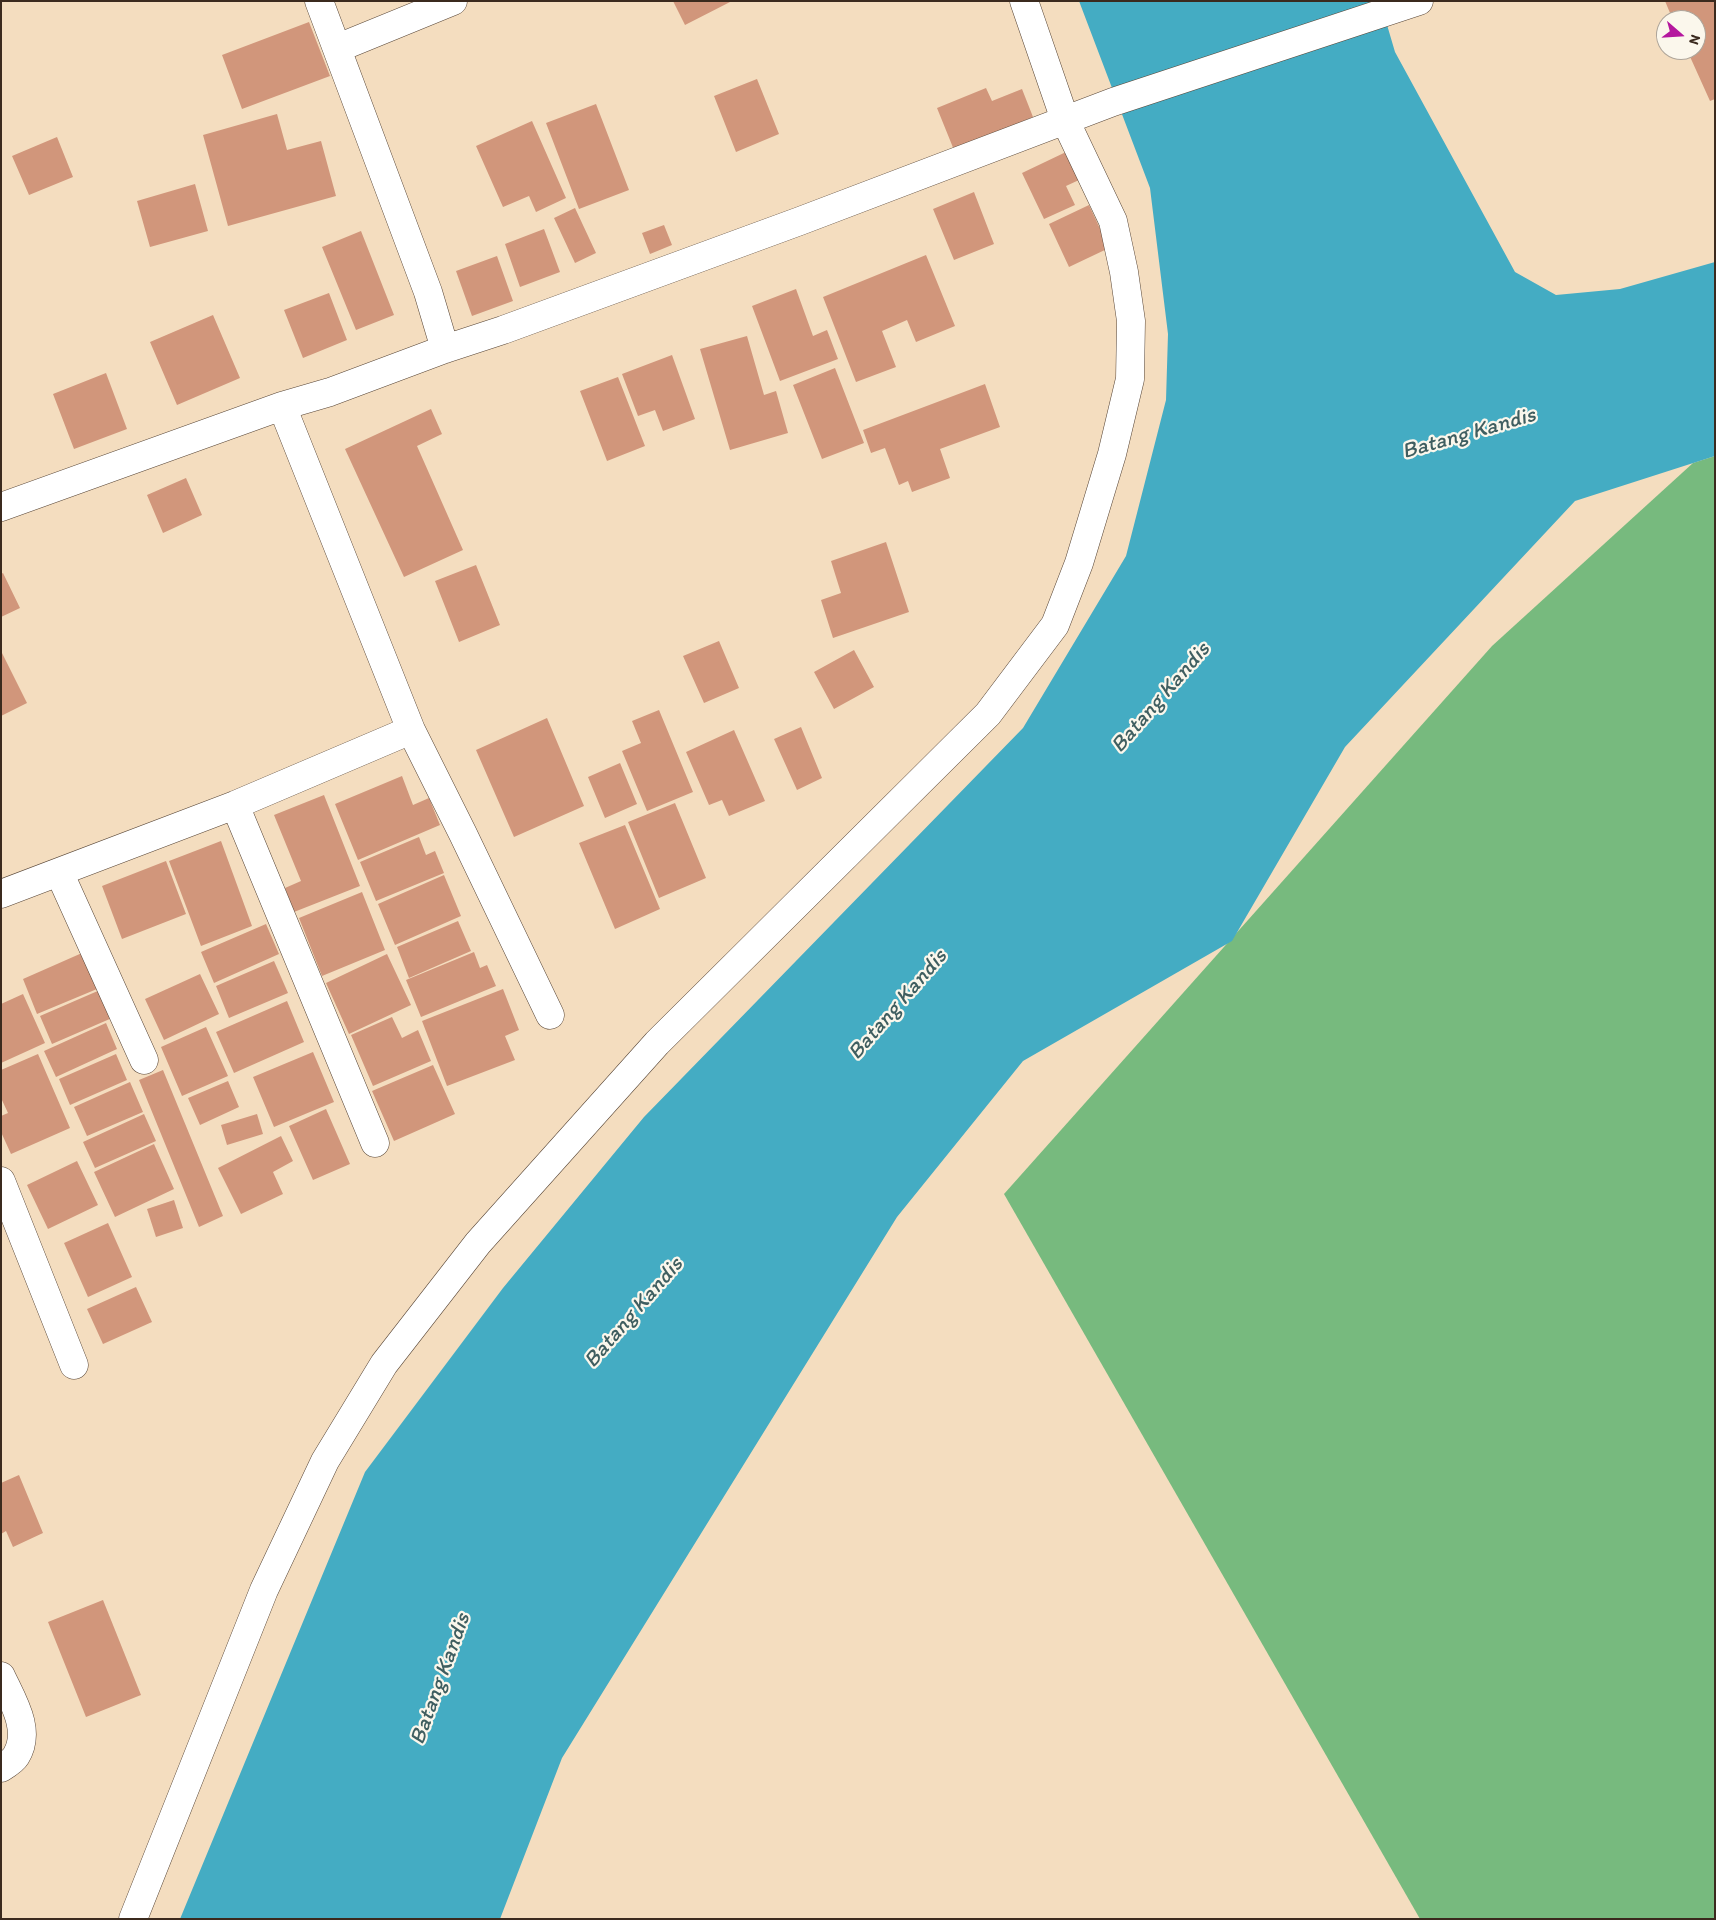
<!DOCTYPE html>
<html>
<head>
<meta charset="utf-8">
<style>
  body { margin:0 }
  #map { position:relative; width:1716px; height:1920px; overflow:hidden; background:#f4ddbf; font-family:Itim,sans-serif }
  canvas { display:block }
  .frame { position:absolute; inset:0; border:2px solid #3b2a1e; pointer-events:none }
  .north { position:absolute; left:1656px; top:10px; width:50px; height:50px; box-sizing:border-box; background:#fbf7ec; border:1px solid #aea59a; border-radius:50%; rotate:109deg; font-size:14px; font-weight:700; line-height:20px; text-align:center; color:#3b2a1e }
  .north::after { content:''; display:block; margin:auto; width:18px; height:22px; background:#b5179e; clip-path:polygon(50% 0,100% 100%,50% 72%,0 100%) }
</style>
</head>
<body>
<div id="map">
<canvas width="1716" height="1920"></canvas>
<div class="frame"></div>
<div class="north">N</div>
</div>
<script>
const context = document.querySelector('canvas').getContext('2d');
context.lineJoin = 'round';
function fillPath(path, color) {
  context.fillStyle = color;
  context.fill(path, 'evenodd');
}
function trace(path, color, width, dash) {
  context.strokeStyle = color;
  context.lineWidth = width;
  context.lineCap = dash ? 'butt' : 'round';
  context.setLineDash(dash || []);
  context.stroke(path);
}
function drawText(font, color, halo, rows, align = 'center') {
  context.font = font + ' Itim,sans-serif';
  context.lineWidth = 4.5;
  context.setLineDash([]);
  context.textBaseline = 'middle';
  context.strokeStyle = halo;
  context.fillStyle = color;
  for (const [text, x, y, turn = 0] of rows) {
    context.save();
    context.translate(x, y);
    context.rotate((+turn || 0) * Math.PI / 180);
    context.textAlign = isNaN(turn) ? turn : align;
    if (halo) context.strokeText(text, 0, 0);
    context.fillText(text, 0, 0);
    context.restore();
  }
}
fillPath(new Path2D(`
  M1715 456V1919H1420L1004 1194 1492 646 1693 463Z`), '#77ba7e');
fillPath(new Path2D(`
  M1079 1H1380L1395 52 1515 272 1556 295 1620 289 1715 262V456L1575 501 1345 747 1232 941 1023 1061 897 1217 562 1758 500 1919H180L365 1472 503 1288 644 1117 1023 728 1126 556 1166 400 1168 334 1150 188Z`), '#44acc3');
fillPath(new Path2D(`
  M673 1H732L685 25Z
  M1665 1H1715V99L1710 101 1687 50H1696V20H1673Z
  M309 22 330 76 242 109 222 55Z
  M757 79 779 134 736 152 714 96Z
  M986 88 992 101 1022 89 1033 117 954 150 937 108Z
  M596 104 629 190 579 209 546 123Z
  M277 114 287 150 321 141 336 196 228 226 203 135Z
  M532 121 566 198 536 212 529 196 503 207 476 146Z
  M57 137 73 177 29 195 12 156Z
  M1066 152 1079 180 1066 186 1075 205 1044 219 1022 173Z
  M195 184 208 231 150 247 137 201Z
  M974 192 994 244 954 260 933 209Z
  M1089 205 1109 248 1069 267 1049 224Z
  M575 208 596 253 575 263 554 218Z
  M664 225 672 245 650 254 642 233Z
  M544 229 560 272 520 287 505 244Z
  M361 231 394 315 356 330 322 247Z
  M926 255 955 326 916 342 907 320 882 331 896 367 856 382 823 297Z
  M497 256 513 301 472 316 456 271Z
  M796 289 813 336 827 330 838 359 780 381 752 306Z
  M329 293 347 340 303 358 284 310Z
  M213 315 240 378 177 405 150 342Z
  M747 336 764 395 776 391 788 433 730 450 700 349Z
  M672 355 695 419 663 431 655 410 638 416 622 374Z
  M835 368 864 443 822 459 793 385Z
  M106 373 127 429 74 449 53 394Z
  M618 377 645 446 607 461 580 391Z
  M985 384 1000 427 940 449 950 478 912 492 908 481 899 485 885 448 871 453 863 430Z
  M431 409 442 434 417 446 463 550 404 577 345 449Z
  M186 478 202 515 163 533 147 495Z
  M886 542 909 612 833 638 821 600 841 593 831 561Z
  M476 565 500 625 459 642 435 581Z
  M3 573 20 608 1 617V574Z
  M719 641 739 688 704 703 683 656Z
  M854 650 874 687 834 709 814 672Z
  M1 651 27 703 1 716Z
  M659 710 693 792 647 811 622 751 641 743 632 721Z
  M547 718 584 806 514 837 476 750Z
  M801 727 822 778 797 790 774 739Z
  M734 730 765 801 729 816 722 800 709 805 686 752Z
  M620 763 637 804 605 818 588 777Z
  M402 776 413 805 429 798 440 825 358 860 335 804Z
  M324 795 360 886 294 912 285 888 301 881 274 815Z
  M675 803 706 878 659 898 628 822Z
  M625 825 660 909 615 929 579 843Z
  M419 837 426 855 435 851 444 873 376 901 360 862Z
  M221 841 252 926 201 946 169 861Z
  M166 861 186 914 122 939 102 886Z
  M444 875 461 916 395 945 378 904Z
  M362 892 385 950 322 976 299 918Z
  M458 921 471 951 409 978 397 947Z
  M266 924 279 954 214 983 201 952Z
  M474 952 480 968 487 965 496 986 421 1017 406 980Z
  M82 953 97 989 37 1014 23 979Z
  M387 954 411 1005 349 1034 326 983Z
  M274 961 288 993 229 1018 216 986Z
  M200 974 219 1014 164 1040 145 999Z
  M503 989 519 1030 505 1036 515 1060 447 1086 422 1021Z
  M100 990 112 1018 52 1044 40 1016Z
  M23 994 45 1043 1 1063V1004Z
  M287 1001 304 1042 234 1073 216 1032Z
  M392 1017 402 1038 418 1030 431 1061 373 1086 351 1035Z
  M106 1023 117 1049 56 1077 44 1051Z
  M206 1027 228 1076 182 1096 161 1047Z
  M313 1052 334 1102 274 1127 253 1077Z
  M38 1054 70 1128 11 1154 1 1132V1116L8 1113 1 1098V1070Z
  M116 1054 127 1080 70 1105 59 1079Z
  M433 1065 455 1114 394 1141 372 1091Z
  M163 1070 223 1216 199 1227 139 1080Z
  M228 1081 239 1107 200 1125 188 1098Z
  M130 1082 143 1112 87 1136 74 1107Z
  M326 1109 350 1164 313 1180 289 1126Z
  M144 1114 156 1141 95 1168 83 1142Z
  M257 1114 263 1134 227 1145 221 1125Z
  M281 1136 293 1161 273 1172 283 1194 241 1214 218 1168Z
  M154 1144 174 1189 115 1217 94 1172Z
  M77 1161 98 1205 48 1229 27 1185Z
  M174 1200 183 1228 156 1237 147 1209Z
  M108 1223 132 1277 88 1297 64 1243Z
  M136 1287 152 1322 103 1344 87 1309Z
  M19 1475 43 1533 13 1547 6 1531 1 1534V1483Z
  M103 1600 141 1695 86 1717 48 1622Z`), '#d1967b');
const minor = new Path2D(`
  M319 1 428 292 445 349
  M338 48 453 1
  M282 406 411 730 463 834 550 1015
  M1 507 282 406 330 392 445 349 503 330 800 221 1113 102 1419 1
  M235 805 375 1143
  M59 872 144 1060
  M1 894 235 805 411 730
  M1 1181 74 1365
  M1 1676C12 1700 32 1730 16 1756 13 1761 6 1765 1 1768
  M133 1919 264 1590 325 1461 384 1364 478 1243 657 1043 988 714 1055 625 1079 563 1112 454 1130 379 1131 321 1124 272 1113 221 1065 120 1024 1`);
trace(minor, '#574536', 29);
trace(minor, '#fff', 28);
drawText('italic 22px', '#3f5e60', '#fbf7ec', [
  ["Batang Kandis",1469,434,-16],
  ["Batang Kandis",1161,698,-49],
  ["Batang Kandis",898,1005,-49],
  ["Batang Kandis",634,1313,-49],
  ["Batang Kandis",441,1679,-70]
]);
</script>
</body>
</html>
